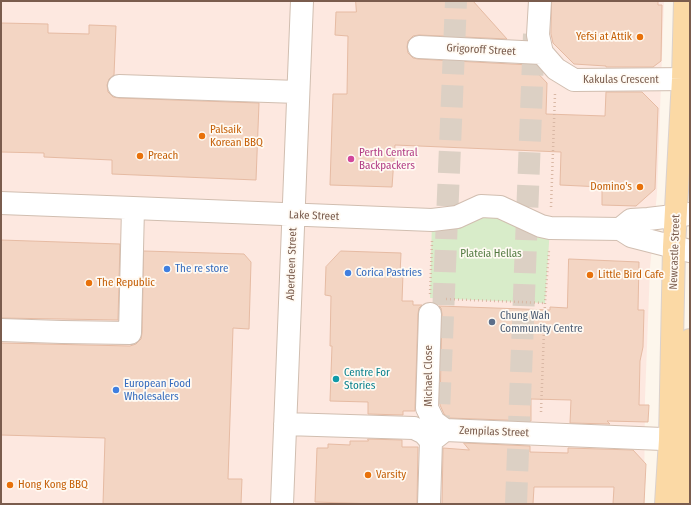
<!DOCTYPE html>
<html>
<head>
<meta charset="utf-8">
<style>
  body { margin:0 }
  #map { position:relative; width:691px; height:505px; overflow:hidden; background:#fdf6ec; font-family:"Fira Sans Condensed",sans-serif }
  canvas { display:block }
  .frame { position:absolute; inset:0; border:2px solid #7a5c4d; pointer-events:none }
</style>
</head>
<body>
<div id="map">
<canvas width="691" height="505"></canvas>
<div class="frame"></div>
</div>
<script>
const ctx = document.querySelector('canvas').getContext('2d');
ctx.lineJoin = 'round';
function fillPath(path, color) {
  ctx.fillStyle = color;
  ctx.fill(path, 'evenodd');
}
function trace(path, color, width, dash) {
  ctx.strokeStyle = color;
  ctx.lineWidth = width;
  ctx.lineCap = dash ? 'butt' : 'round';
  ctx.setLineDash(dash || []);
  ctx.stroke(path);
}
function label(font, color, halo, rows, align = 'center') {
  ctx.font = font + ' "Fira Sans Condensed",sans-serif';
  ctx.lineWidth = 3.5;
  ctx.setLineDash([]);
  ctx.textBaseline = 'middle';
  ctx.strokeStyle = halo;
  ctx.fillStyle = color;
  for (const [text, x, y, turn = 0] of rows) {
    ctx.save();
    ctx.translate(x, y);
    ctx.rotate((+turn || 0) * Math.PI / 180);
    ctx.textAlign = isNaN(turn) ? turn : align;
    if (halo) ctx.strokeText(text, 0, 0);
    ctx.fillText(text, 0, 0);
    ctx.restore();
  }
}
const commercial = new Path2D(`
  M1 1H664L657 193 650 268 645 398 644 504H1Z`);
const green = new Path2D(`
  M482 206 550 228 545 303 430 298 432 220Z`);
const building = new Path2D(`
  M356 1H473L507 39 419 35 413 36 408 41 407 47 408 53 413 58 418 59 530 65 547 83 546 114 605 116 606 92H642L658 108 655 189 636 206 602 205V187L560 185 561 152 395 145 392 187 330 185 333 94H347L348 36 335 35 336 12H356Z
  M552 1H658V5H662L661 61 653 67H606V66L574 64 553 43 551 34Z
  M1 23 48 24V33L89 34V25L116 26 114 75 109 79 107 85 108 92 113 97 119 98 259 103 256 180 112 174V160L44 157V153L1 152Z
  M1 240 120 244 118 320 1 318Z
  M144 251 244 254 251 262 249 329 233 328 228 479H242L241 504H103L105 438 1 435V343L130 346 136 344 141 339 142 333Z
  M341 251 401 253 400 274H403L402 301H413V305H422L419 308 418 314 415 408V411H403V415L368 414V402L330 401 332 346H330L331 296 325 295 326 267Z
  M569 259 639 262 638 310H644L643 347 640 361 639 405H649L648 422 607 421 610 424 570 423 571 400 531 399V421L449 418 444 414 440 405 442 314 441 308 439 306 550 310V307L567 308Z
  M368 439 402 440V447H418L417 504H377L315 502 317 448H328V444L350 445V441H368Z
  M464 443 530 446V452L568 453V448L633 450 646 464 644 504H613L614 487H534L533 504H442L443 448 469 450Z`);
const highwayTunnel = new Path2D(`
  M438 437 456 1
  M516 504 534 34`);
const path = new Path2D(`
  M551 207 555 94
  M430 294 432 241
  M446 299 545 303
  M541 412 545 303 549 250`);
const minor = new Path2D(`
  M540 1 538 35 542 53 556 69 574 80 690 79
  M419 47 542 53
  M119 86 298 92
  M1 203 133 208 432 220 457 217 481 206 500 207 541 226 550 228 620 229 631 236 690 251
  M620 229 631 220 648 219 690 214
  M430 314 427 408 434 422 445 430
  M1 330 62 332 130 333 133 208
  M285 424 414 428 424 433 431 441 445 430 687 440
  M282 504 302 1
  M429 504 431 441`);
const major = new Path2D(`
  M666 504 670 440 674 247 683 79 685 1
  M685 504 690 340`);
const markers = [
  [640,37,4,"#e8710a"],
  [202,136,4,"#e8710a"],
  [140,156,4,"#e8710a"],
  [351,159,4,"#d1479c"],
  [640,187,4,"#e8710a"],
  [167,269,4,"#3f7fe0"],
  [348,273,4,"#3f7fe0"],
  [590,275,4,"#e8710a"],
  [89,283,4,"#e8710a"],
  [492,322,4,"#5c6f8a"],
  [336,379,4,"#0f9aa8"],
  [116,390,4,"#3f7fe0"],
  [368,475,4,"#e8710a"],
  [10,485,4,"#e8710a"]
];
const foodNames = [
  ["Yefsi at Attik",632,37,"right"],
  ["Palsaik",210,130],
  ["Korean BBQ",210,143],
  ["Preach",148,156],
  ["Domino's",632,187,"right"],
  ["Little Bird Cafe",598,275],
  ["The Republic",97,283],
  ["Varsity",376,475],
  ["Hong Kong BBQ",18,485]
];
const streetNames = [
  ["Grigoroff Street",481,50,3],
  ["Kakulas Crescent",621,80],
  ["Lake Street",314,216,2],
  ["Newcastle Street",675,252,-88],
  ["Aberdeen Street",292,264,-88],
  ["Michael Close",429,376,-90],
  ["Zempilas Street",494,432,2]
];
const hotelNames = [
  ["Perth Central",359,153],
  ["Backpackers",359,166]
];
const parkNames = [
  ["Plateia Hellas",491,254]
];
const shopNames = [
  ["The re store",175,269],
  ["Corica Pastries",356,273],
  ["European Food",124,384],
  ["Wholesalers",124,397]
];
const serviceNames = [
  ["Chung Wah",500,316],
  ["Community Centre",500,329]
];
const cultureNames = [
  ["Centre For",344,373],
  ["Stories",344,386]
];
fillPath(commercial, '#fde8e0');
fillPath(green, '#d8ecc9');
fillPath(building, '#f3d5c3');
trace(building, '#e6bba3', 1);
trace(highwayTunnel, '#dcd0c4', 22, [22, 11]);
trace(minor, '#d1beb0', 24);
trace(major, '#dad1cd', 24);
trace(path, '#d9b8a5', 2.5, [1, 3]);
trace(minor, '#fff', 22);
trace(major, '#fbd9a5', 22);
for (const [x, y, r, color] of markers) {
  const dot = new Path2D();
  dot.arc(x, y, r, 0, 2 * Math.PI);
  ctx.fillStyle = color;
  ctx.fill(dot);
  trace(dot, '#fffaf3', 1.5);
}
label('11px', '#c56008', '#fffaf3', foodNames, 'left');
label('11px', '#7a5c4d', '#fffaf3', streetNames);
label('11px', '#b23c85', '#fffaf3', hotelNames, 'left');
label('11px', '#537a41', '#fffaf3', parkNames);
label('11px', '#366cbe', '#fffaf3', shopNames, 'left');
label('11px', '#4e5e75', '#fffaf3', serviceNames, 'left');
label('11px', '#0d838f', '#fffaf3', cultureNames, 'left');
</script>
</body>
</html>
